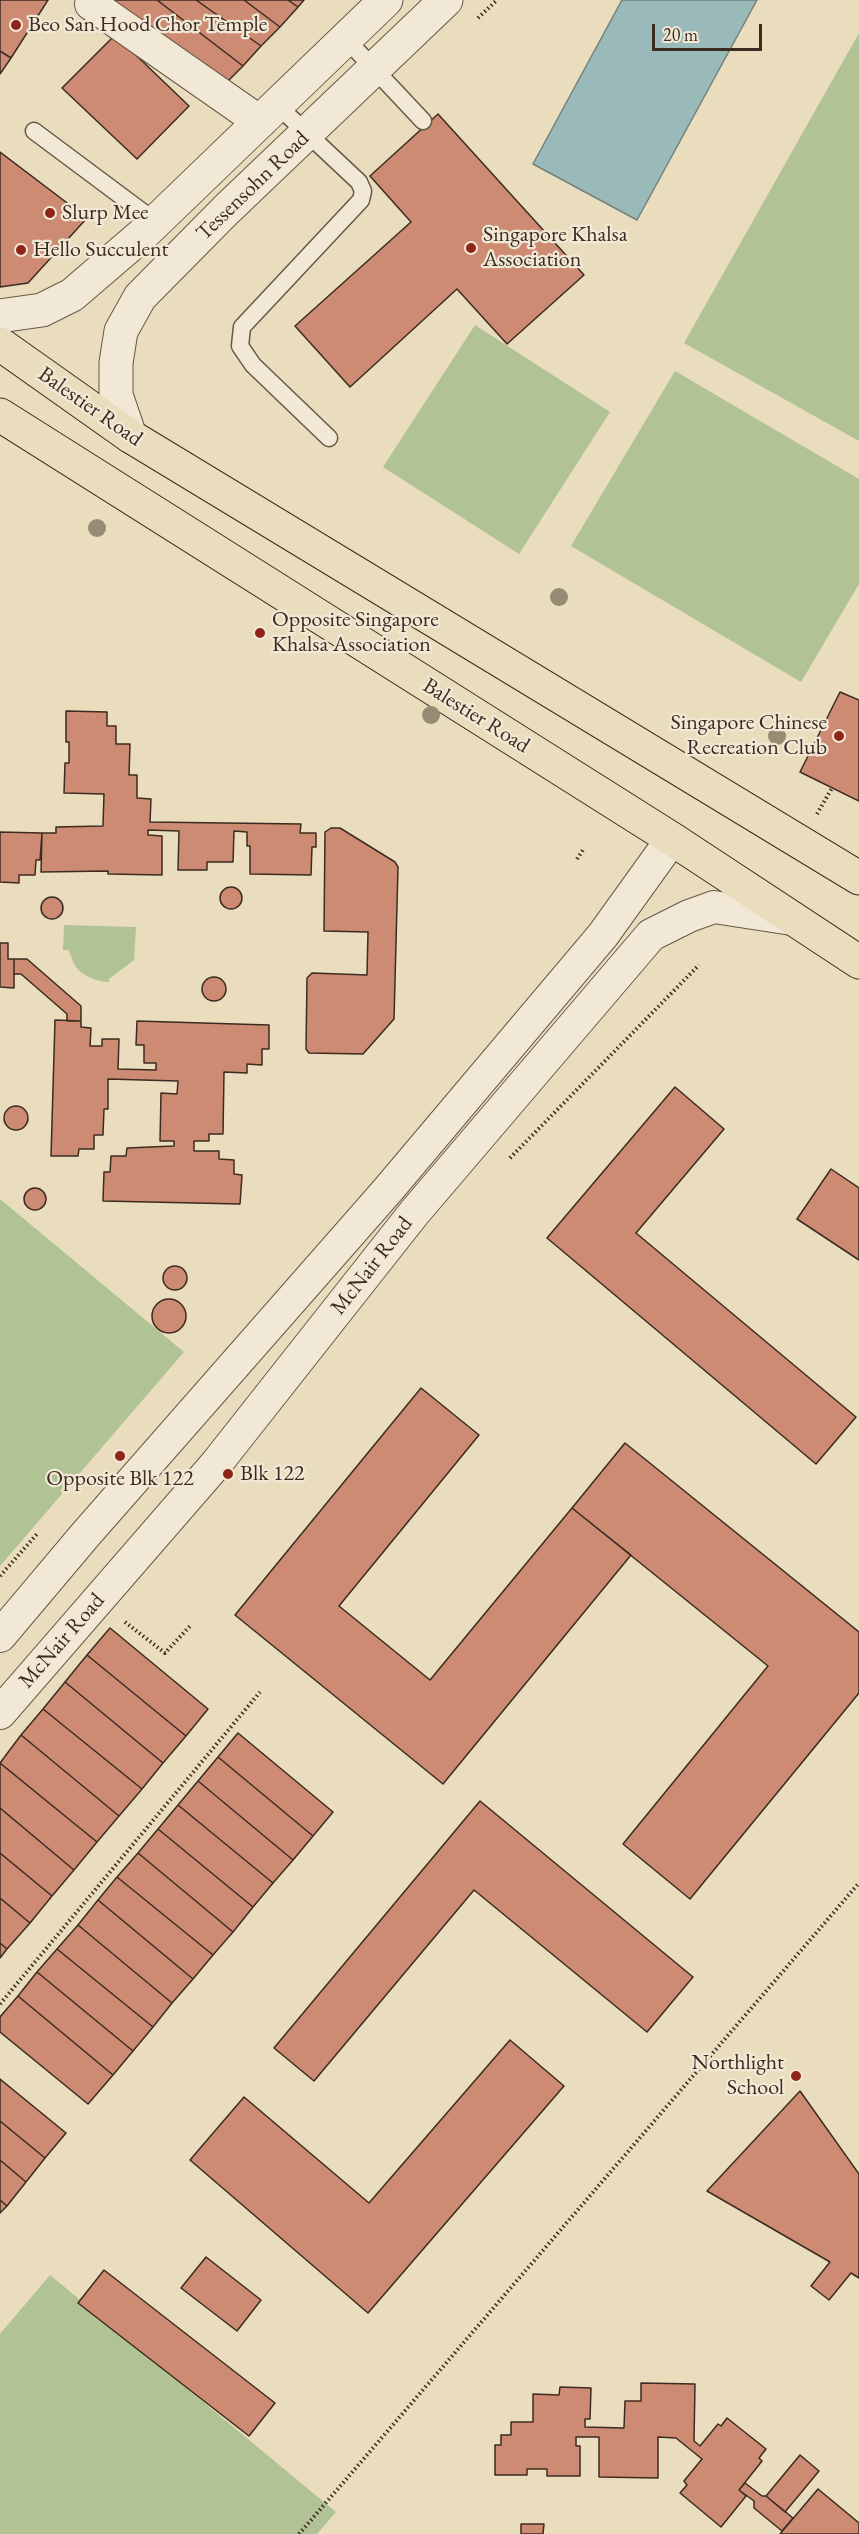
<!DOCTYPE html>
<html>
<head>
<meta charset="utf-8">
<style>
  body { margin:0 }
  #map { position:relative; width:859px; height:2534px; overflow:hidden; background:#e9ddbe; font-family:"EB Garamond",serif }
  canvas { display:block }
  .scale { position:absolute; left:652px; top:24px; width:110px; height:27px; box-sizing:border-box; border:3px solid #3c2b21; border-top:0; padding-left:8px; font-size:18px; line-height:21px; white-space:nowrap; color:#3c2b21; -webkit-text-stroke:4px #f1e9d5; paint-order:stroke }
</style>
</head>
<body>
<div id="map">
<canvas width="859" height="2534"></canvas>
<div class="scale">20 m</div>
</div>
<script>
const ctx = document.querySelector('canvas').getContext('2d');
ctx.lineJoin = 'round';
function fillPath(path, color) {
  ctx.fillStyle = color;
  ctx.fill(path, 'evenodd');
}
function trace(path, color, width, dash) {
  ctx.strokeStyle = color;
  ctx.lineWidth = width;
  ctx.lineCap = dash ? 'butt' : 'round';
  ctx.setLineDash(dash || []);
  ctx.stroke(path);
}
function label(font, color, halo, rows, align = 'center') {
  ctx.font = font + ' "EB Garamond",serif';
  ctx.lineWidth = 4.5;
  ctx.setLineDash([]);
  ctx.textBaseline = 'middle';
  ctx.strokeStyle = halo;
  ctx.fillStyle = color;
  for (const [text, x, y, turn = 0] of rows) {
    ctx.save();
    ctx.translate(x, y);
    ctx.rotate((+turn || 0) * Math.PI / 180);
    ctx.textAlign = isNaN(turn) ? turn : align;
    if (halo) ctx.strokeText(text, 0, 0);
    ctx.fillText(text, 0, 0);
    ctx.restore();
  }
}
const green = new Path2D(`
  M859 33V441L684 343Z
  M475 325 610 412 519 554 383 467Z
  M675 371 859 479V584L801 682 571 546Z
  M64 925 136 927 134 960 109 979V982C97 982 80 975 74 964 71 958 72 955 68 950H63Z
  M0 1199 184 1352 0 1566Z
  M50 2275 336 2512 317 2534H0V2334Z`);
const water = new Path2D(`
  M622 0H757L637 220 533 164Z`);
const building = new Path2D(`
  M0 0H48L11 58 0 51Z
  M113 0H157L243 66 224 85Z
  M157 0H196L261 46 243 66Z
  M196 0H244L280 27 261 46Z
  M244 0H288L298 7 280 27Z
  M288 0H304L298 7Z
  M115 35 189 106 137 159 62 88Z
  M0 51 11 58 0 74Z
  M438 114 584 275 507 344 457 289 350 387 295 326 411 222 370 176Z
  M0 152 87 218 28 283 0 287Z
  M840 692 859 700V801L800 772Z
  M66 711 107 712V726H116V744H130L129 775H137V798L151 799 150 822 301 824 300 833H316V847H312L311 875 250 874V846H247V832L234 831 233 862H207V870H178L179 831 148 830V835L162 836V875L108 874V871L41 872 42 833H56V827L103 826 104 794 64 793 65 763H69V742H66Z
  M331 828H340L395 862 398 867 394 1019 363 1054 309 1053 306 1049 307 978 312 973 367 975 368 932 324 931 325 832Z
  M0 832 42 833 40 860H36L35 875H19V883L0 882Z
  M220 898a11 11 0 1 1 22 0a11 11 0 1 1-22 0Z
  M41 908a11 11 0 1 1 22 0a11 11 0 1 1-22 0Z
  M0 943H8V959H14V988L0 987Z
  M14 959H27L81 1006V1021H67V1014L21 974H14Z
  M202 989a12 12 0 1 1 24 0a12 12 0 1 1-24 0Z
  M55 1020 81 1021V1027L91 1028 90 1046H102V1039H119L118 1069 156 1070V1063H144V1045H136L137 1021 269 1025V1049H262V1065L247 1064V1073L224 1072 223 1134H209V1141H194V1151H219V1159L234 1160V1174L242 1175 240 1204 103 1201 104 1172H110L111 1156H126L127 1148 174 1146V1141H160L161 1093 177 1094 178 1081 108 1079V1109H104L103 1135H94V1149H79L78 1156H51Z
  M675 1087 724 1129 636 1233 856 1417 816 1464 547 1238Z
  M4 1118a12 12 0 1 1 24 0a12 12 0 1 1-24 0Z
  M831 1169 859 1188V1260L797 1219Z
  M24 1199a11 11 0 1 1 22 0a11 11 0 1 1-22 0Z
  M163 1278a12 12 0 1 1 24 0a12 12 0 1 1-24 0Z
  M152 1316a17 17 0 1 1 34 0a17 17 0 1 1-34 0Z
  M421 1388 479 1435 339 1606 430 1680 572 1508 631 1555 443 1784 235 1615Z
  M625 1443 859 1632V1693L690 1899 623 1844 768 1666 572 1508Z
  M110 1628 208 1709 186 1736 87 1655Z
  M87 1655 186 1736 163 1763 65 1682Z
  M65 1682 163 1763 142 1789 43 1709Z
  M43 1709 142 1789 119 1816 21 1735Z
  M238 1733 333 1812 313 1836 218 1757Z
  M21 1735 119 1816 97 1842 0 1763Z
  M218 1757 313 1836 293 1860 198 1781Z
  M0 1763 97 1842 74 1870 0 1808Z
  M198 1781 293 1860 273 1883 178 1805Z
  M480 1801 693 1977 647 2032 474 1890 314 2081 274 2048Z
  M178 1805 273 1883 253 1907 158 1829Z
  M0 1808 74 1870 52 1896 0 1853Z
  M158 1829 253 1907 233 1932 138 1853Z
  M0 1853 52 1896 30 1923 0 1898Z
  M138 1853 233 1932 213 1955 117 1877Z
  M117 1877 213 1955 193 1979 98 1900Z
  M0 1898 30 1923 7 1949 0 1943Z
  M98 1900 193 1979 172 2003 78 1925Z
  M78 1925 172 2003 153 2027 57 1949Z
  M0 1943 7 1949 0 1958Z
  M57 1949 153 2027 133 2051 37 1972Z
  M37 1972 133 2051 113 2075 18 1996Z
  M18 1996 113 2075 88 2104 0 2032V2017Z
  M510 2040 564 2086 368 2313 190 2160 244 2097 369 2203Z
  M0 2079 66 2133 45 2158 0 2121Z
  M800 2091 859 2174V2278L851 2273 829 2300 811 2286 830 2262 707 2191Z
  M0 2121 45 2158 26 2182 0 2160Z
  M0 2160 26 2182 7 2206 0 2200Z
  M0 2200 7 2206 0 2213Z
  M206 2257 261 2300 237 2331 181 2288Z
  M104 2270 275 2403 249 2436 78 2303Z
  M641 2383 695 2384 694 2441 700 2446 718 2424 721 2426 727 2418 766 2449 759 2458 762 2461 739 2490 746 2496 721 2527 680 2493 687 2485 684 2481 702 2459 676 2438 658 2437V2478L599 2477V2437H576V2446H580V2476H547V2469H527V2475H495V2445H501V2435H511V2422H533V2394L559 2395 560 2387 591 2388 590 2419H585V2427L624 2428 625 2401H641Z
  M800 2455 819 2471 785 2512 766 2496Z
  M745 2483 762 2496H766L793 2518 782 2531 754 2508V2501L739 2490Z
  M818 2489 859 2523V2534H780Z
  M521 2524H544L543 2534H521Z`);
const path = new Path2D(`
  M478 18 497 0
  M817 814 832 788
  M577 859 583 850
  M510 1158 699 965
  M0 1576 37 1534
  M125 1622 165 1653 191 1625
  M0 2004 260 1692
  M299 2534 859 1883`);
const service = new Path2D(`
  M346 39 423 121
  M278 106 359 182 363 191 361 200 242 327 240 346 253 365 329 438
  M34 131 156 222`);
const minor = new Path2D(`
  M95 0 91 4 260 122
  M0 1636 86 1534 387 1191 603 935 672 839
  M0 1713 216 1464 414 1213 651 935 689 916 714 907 792 919`);
const tertiary = new Path2D(`
  M0 316 42 310 72 295 142 235 386 0
  M130 436 116 395V363L121 331 140 297 226 210 446 0`);
const primary = new Path2D(`
  M0 344 130 436 859 878
  M0 415 672 839 859 962`);
const trees = [
  [97,528],
  [559,597],
  [431,715],
  [777,736]
];
const markers = [
  [16,25,6,"#8f2418"],
  [50,213,6,"#8f2418"],
  [471,248,6,"#8f2418"],
  [21,250,6,"#8f2418"],
  [260,633,6,"#8f2418"],
  [839,736,6,"#8f2418"],
  [120,1456,6,"#8f2418"],
  [228,1474,6,"#8f2418"],
  [796,2076,6,"#8f2418"]
];
const poiNames = [
  ["Beo San Hood Chor Temple",28,25],
  ["Slurp Mee",62,213],
  ["Singapore Khalsa",483,235],
  ["Association",483,260],
  ["Hello Succulent",33,250],
  ["Opposite Singapore",272,620],
  ["Khalsa Association",272,645],
  ["Singapore Chinese",827,723,"right"],
  ["Recreation Club",827,748,"right"],
  ["Blk 122",240,1474],
  ["Opposite Blk 122",120,1479,"center"],
  ["Northlight",784,2063,"right"],
  ["School",784,2088,"right"]
];
const streetNames = [
  ["Tessensohn Road",253,186,-44],
  ["Balestier Road",90,407,35],
  ["Balestier Road",476,716,32],
  ["McNair Road",372,1266,-52],
  ["McNair Road",62,1641,-49]
];
fillPath(green, '#b1c295');
fillPath(water, '#99bab9');
trace(water, '#74817c', 1.5);
fillPath(building, '#cd8b73');
trace(building, '#3c2b21', 1.5);
trace(service, '#675848', 19);
trace(minor, '#675848', 34);
trace(tertiary, '#675848', 35);
trace(primary, '#3c2b21', 35);
trace(path, '#3c2b21', 4, [1.5, 3]);
trace(service, '#f1e9d5', 16);
trace(minor, '#f1e9d5', 32);
trace(tertiary, '#f1e9d5', 33);
trace(primary, '#e9ddbe', 33);
ctx.fillStyle = '#968c74';
for (const [x, y] of trees) {
  ctx.beginPath();
  ctx.arc(x, y, 9, 0, 2 * Math.PI);
  ctx.fill();
}
for (const [x, y, r, color] of markers) {
  const dot = new Path2D();
  dot.arc(x, y, r, 0, 2 * Math.PI);
  ctx.fillStyle = color;
  ctx.fill(dot);
  trace(dot, '#f1e9d5', 2);
}
label('22px', '#3c2b21', '#f1e9d5', poiNames, 'left');
label('22px', '#3c2b21', '#f1e9d5', streetNames);
</script>
</body>
</html>
